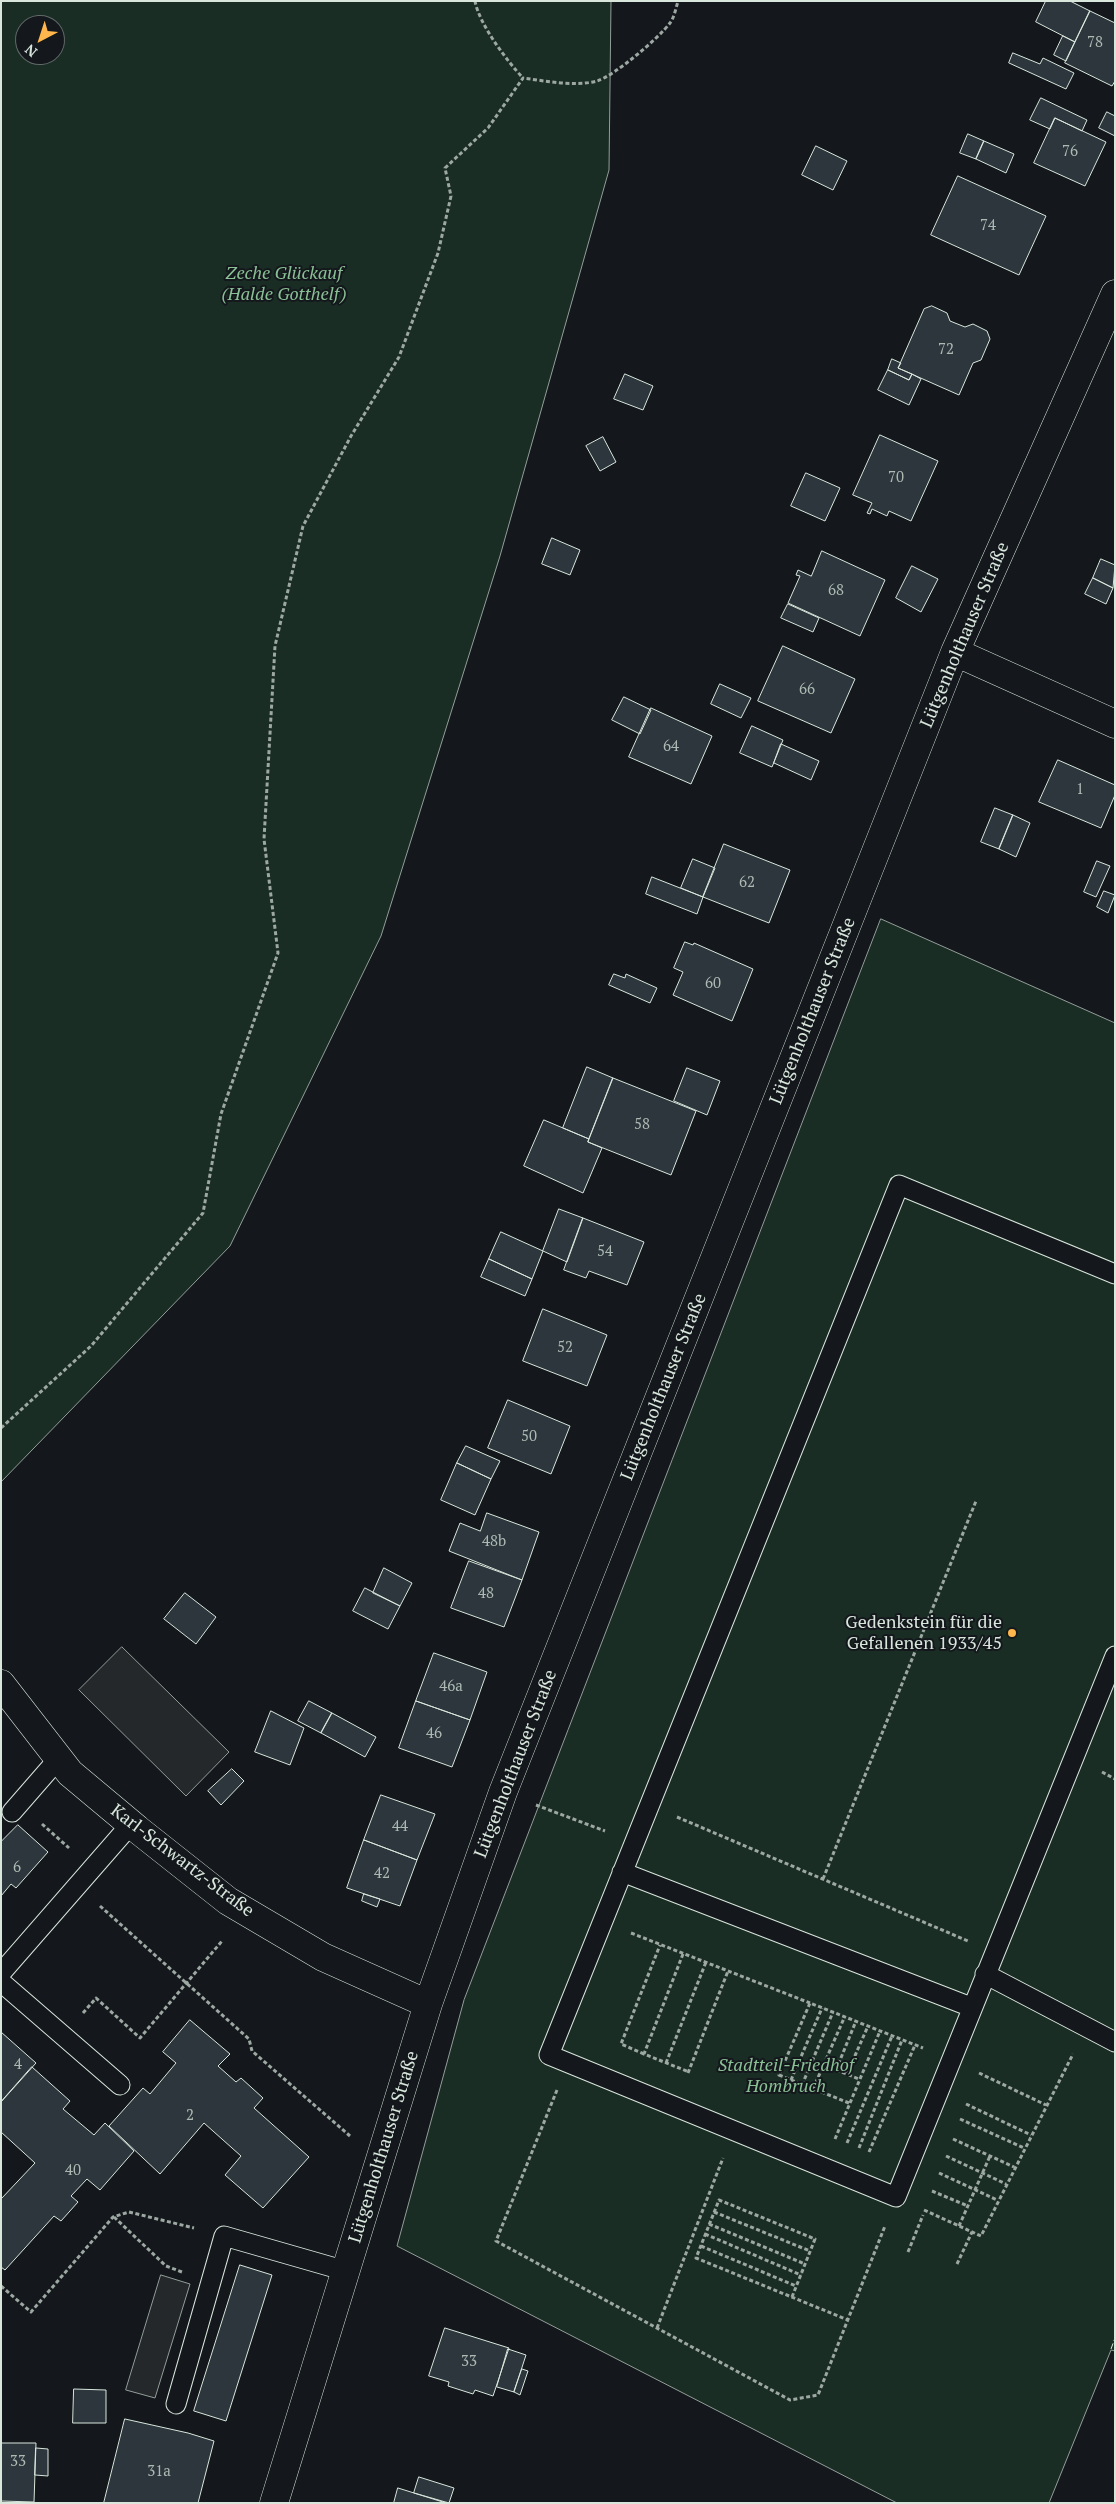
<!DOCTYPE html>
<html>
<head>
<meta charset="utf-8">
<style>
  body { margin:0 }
  #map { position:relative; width:1116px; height:2504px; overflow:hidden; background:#14181c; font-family:"PT Serif",serif }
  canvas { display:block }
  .frame { position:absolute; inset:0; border:2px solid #d8e6dc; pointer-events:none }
  .north { position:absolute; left:15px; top:15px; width:50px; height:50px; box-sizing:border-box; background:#14181c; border:1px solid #626a69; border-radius:50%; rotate:220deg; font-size:14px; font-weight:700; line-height:20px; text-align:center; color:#d8e6dc }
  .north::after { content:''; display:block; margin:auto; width:18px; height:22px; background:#ffb74d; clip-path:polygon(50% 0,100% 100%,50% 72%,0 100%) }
</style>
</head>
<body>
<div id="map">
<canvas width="1116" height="2504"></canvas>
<div class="frame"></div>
<div class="north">N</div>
</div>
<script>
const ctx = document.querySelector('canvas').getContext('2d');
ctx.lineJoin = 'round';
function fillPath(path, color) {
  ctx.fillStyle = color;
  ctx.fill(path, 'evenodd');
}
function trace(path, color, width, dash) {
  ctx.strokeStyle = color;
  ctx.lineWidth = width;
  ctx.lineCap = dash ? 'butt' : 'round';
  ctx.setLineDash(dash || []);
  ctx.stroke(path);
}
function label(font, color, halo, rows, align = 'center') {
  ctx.font = font + ' "PT Serif",serif';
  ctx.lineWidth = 4;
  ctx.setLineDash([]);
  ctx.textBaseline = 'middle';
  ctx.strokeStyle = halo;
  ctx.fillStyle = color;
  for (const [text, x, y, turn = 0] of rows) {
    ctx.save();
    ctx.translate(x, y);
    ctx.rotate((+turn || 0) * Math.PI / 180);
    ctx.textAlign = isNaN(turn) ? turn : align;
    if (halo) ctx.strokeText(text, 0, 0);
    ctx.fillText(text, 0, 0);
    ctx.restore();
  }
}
const green = new Path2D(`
  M1 1H611L609 170 500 556 381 936 230 1246 1 1482ZM25 25H55V55H25Z
  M881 919 1115 1023V2351L1111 2350 1049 2503H897L397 2246 464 2000Z`);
const parking = new Path2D(`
  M122 1647 229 1752 186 1796 79 1690Z
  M161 2275 190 2284 155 2398 126 2390Z`);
const building = new Path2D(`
  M1046 1H1070L1090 11 1075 42 1036 22Z
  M1090 11 1115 23V81L1112 86 1065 63Z
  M1063 36 1075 42 1066 61 1054 55Z
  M1013 53 1040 64 1043 58 1074 73 1066 89 1009 63Z
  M1041 98 1087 120 1082 131 1055 118 1050 129 1030 120Z
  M1107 112 1115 116V136L1099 128Z
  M1055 118 1106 142 1085 186 1034 163Z
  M968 134 984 141 976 159 960 153Z
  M984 141 1014 154 1006 173 976 159Z
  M816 146 847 161 833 190 802 175Z
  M958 176 1046 216 1019 275 931 235Z
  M932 306 947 313 950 321 965 327 973 324 987 331 990 339 981 360 973 363 959 395 898 368 924 309Z
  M892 359 901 363 898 368 912 374 909 380 888 370Z
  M888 370 909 380 912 374 921 379 909 405 878 390Z
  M625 374 653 386 643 410 614 399Z
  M880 435 938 461 911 521 889 511 887 516 872 509 870 514 867 513 872 503 853 495Z
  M603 437 616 462 600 471 586 446Z
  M806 473 840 488 825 521 791 506Z
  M552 538 580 550 570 575 542 564Z
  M822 551 885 580 860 636 788 603 800 576 796 575 798 570 811 576Z
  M1101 559 1115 565 1113 588 1093 578Z
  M912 566 938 579 921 612 896 598Z
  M1093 578 1113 588 1106 604 1085 594Z
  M788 604 819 618 813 632 781 618Z
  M783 646 855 679 831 733 758 701Z
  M720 684 751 698 741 718 711 704Z
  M624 697 651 710 640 734 612 720Z
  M651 708 712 736 691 784 629 757Z
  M752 726 783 740 772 767 740 753Z
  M781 744 819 761 811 780 774 763Z
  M1058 760 1115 785V795L1101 828 1039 802Z
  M995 808 1013 815 999 849 981 842Z
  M1013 815 1030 823 1016 857 999 849Z
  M724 844 790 870 769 923 703 897Z
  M693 859 715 868 703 897 681 888Z
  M1097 861 1110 866 1096 897 1084 892Z
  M652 877 703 897 697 914 646 894Z
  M1104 891 1115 895 1108 913 1097 907Z
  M685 942 693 945 694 943 753 969 732 1021 673 995 683 972 674 968Z
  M614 974 625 978 626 974 657 988 650 1003 609 985Z
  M587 1067 613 1078 589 1139 563 1128Z
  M687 1068 720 1081 707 1115 674 1101Z
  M613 1078 696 1111 671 1175 588 1142Z
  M544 1120 589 1139 588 1142 602 1148 583 1193 524 1166Z
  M559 1209 583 1218 567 1262 543 1251Z
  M583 1218 644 1242 627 1285 589 1271 586 1278 564 1270Z
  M501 1232 543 1251 532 1279 489 1259Z
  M489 1259 532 1279 525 1296 481 1277Z
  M543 1309 607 1335 587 1386 523 1361Z
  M508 1400 570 1426 551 1474 488 1448Z
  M466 1446 500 1461 491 1479 457 1463Z
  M457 1463 491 1479 475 1515 441 1500Z
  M487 1513 539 1532 522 1580 449 1551 460 1523 480 1531Z
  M469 1561 522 1580 504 1627 451 1608Z
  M384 1568 412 1583 400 1606 373 1593Z
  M365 1588 400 1606 388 1629 353 1611Z
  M185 1593 216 1617 196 1644 164 1619Z
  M434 1653 487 1672 470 1720 416 1701Z
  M309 1701 332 1713 321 1733 298 1721Z
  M416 1701 470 1720 452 1767 399 1748Z
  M271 1711 304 1728 290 1765 255 1752Z
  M332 1713 376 1737 365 1757 321 1733Z
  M232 1769 244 1781 221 1805 208 1791Z
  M381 1795 435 1814 417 1860 364 1840Z
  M18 1825 48 1852 16 1888 11 1884 1 1896V1842Z
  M364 1840 417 1860 400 1906 347 1888Z
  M364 1894 380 1899 377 1907 362 1901Z
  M190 2020 230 2054 218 2066 236 2082 241 2078 263 2098 254 2108 309 2157 263 2208 225 2175 241 2156 204 2123 160 2174 109 2126 143 2088 150 2094 176 2063 163 2052Z
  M1 2032 36 2063 1 2102Z
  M32 2067 70 2101 63 2109 94 2135 105 2123 134 2151 100 2190 87 2179 71 2196 78 2202 61 2221 54 2216 5 2270 1 2267V2199L35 2163 1 2132V2102Z
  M240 2265 272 2275 226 2421 194 2411Z
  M445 2328 509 2348 493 2396 475 2390 473 2394 448 2386 449 2382 429 2376Z
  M508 2349 526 2355 514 2392 497 2387Z
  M522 2369 528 2371 520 2395 514 2392Z
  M74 2389 106 2390V2423H73Z
  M125 2419 188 2433 214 2441 198 2503H104Z
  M1 2443H36L34 2502 1 2501Z
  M36 2448 48 2449V2476L35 2475Z
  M419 2477 454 2488 449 2503 414 2493Z
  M398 2488 446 2503H394Z`);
const path = new Path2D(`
  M475 1C479 24 507 61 523 78
  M1 1428 91 1346 203 1213 221 1114 278 953 264 839 275 646 303 526 351 436 399 357 438 253 451 196 445 168 488 128 523 78C546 81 574 87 597 81 614 76 659 38 670 23 674 18 676 8 678 1
  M1102 1772 1115 1779
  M536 1805 605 1831
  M677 1817 968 1941
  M42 1824 69 1848
  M823 1879 976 1501
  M100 1906 249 2039 252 2051 350 2136
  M631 1933 810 2003
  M683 1954 644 2054 689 2072
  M83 2013 96 1998 140 2038 222 1941
  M644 2054 621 2044 660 1945
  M666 2063 706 1962
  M824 2065 859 2079
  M836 2070 856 2021
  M688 2073 728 1971
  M979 2073 1046 2105
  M847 2074 868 2026
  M791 2080 822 2008
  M802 2085 833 2012
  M813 2089 845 2016
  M557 2090 496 2241 790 2400 818 2395 885 2226
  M849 2103 779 2075 810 2003 923 2048
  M966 2104 1031 2135
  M960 2119 1024 2148
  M835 2139 880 2031
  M953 2139 1014 2167
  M847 2143 892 2036
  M859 2148 902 2040
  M869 2152 915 2045
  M946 2156 1006 2184
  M939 2173 997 2200
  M932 2191 968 2206
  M924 2210 981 2236 1073 2054
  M714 2212 810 2251
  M114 2217 166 2266 182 2272
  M709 2224 805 2264
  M959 2226 990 2156
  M705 2234 801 2275
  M701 2246 796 2286
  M908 2252 923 2215
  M957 2264 972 2232
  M1 2286 31 2312 113 2217 129 2212 194 2228
  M792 2297 815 2239 719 2200 696 2258 848 2320
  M657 2328 723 2158`);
const service = new Path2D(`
  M1115 1274 899 1185 549 2055 896 2197 1115 1656
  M12 1812 59 1758
  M622 1872 971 2007
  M1 1973 131 1824
  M985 1974 1115 2042
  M1 1982 120 2085
  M176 2404 224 2236 346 2271`);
const minor = new Path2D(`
  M955 652 1115 724
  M1 1684 70 1773 137 1829 228 1901 323 1957 428 2004
  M274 2503 428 2004 503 1792 955 652 1115 294`);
const fence = new Path2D(`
  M1111 2349 1115 2338`);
const markers = [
  [1012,1633,5,"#ffb74d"]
];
const numberNames = [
  ["78",1095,43],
  ["76",1070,152],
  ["74",988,226],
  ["72",946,350],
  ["70",896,478],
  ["68",836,591],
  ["66",807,690],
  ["64",671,747],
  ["1",1080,790],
  ["62",747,883],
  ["60",713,984],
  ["58",642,1125],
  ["54",605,1252],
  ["52",565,1348],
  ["50",529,1437],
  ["48b",494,1542],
  ["48",486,1594],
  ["46a",451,1687],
  ["46",434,1734],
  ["44",400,1827],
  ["6",17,1868],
  ["42",382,1874],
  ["4",18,2065],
  ["2",190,2116],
  ["40",73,2171],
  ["33",469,2362],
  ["33",18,2462],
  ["31a",159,2472]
];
const parkNames = [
  ["Zeche Glückauf",284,274],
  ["(Halde Gotthelf)",284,295],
  ["Stadtteil-Friedhof",786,2066],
  ["Hombruch",786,2087]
];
const streetNames = [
  ["Lütgenholthauser Straße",965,635,-67],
  ["Lütgenholthauser Straße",813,1011,-68],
  ["Lütgenholthauser Straße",664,1387,-68],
  ["Lütgenholthauser Straße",516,1764,-69],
  ["Karl-Schwartz-Straße",182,1861,37],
  ["Lütgenholthauser Straße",384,2147,-73]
];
const poiNames = [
  ["Gedenkstein für die",1002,1623],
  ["Gefallenen 1933/45",1002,1644]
];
fillPath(green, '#1a2d24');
trace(green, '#939e99', 1);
fillPath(parking, '#24282b');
trace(parking, '#939e99', 1);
fillPath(building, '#2c363c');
trace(building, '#d8e6dc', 1);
trace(service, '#d8e6dc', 21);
trace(minor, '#d8e6dc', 29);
trace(path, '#9da8a2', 3, [4, 2.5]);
trace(service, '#14181c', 19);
trace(minor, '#14181c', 28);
trace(fence, '#d8e6dc', 1, [6, 2.5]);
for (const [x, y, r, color] of markers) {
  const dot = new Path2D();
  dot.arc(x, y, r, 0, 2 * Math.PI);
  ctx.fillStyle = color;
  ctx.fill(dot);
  trace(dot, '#14181c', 2);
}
label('15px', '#adbab4', null, numberNames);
label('italic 18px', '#8ac095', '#14181c', parkNames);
label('18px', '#d8e6dc', '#14181c', streetNames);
label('18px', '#d8e6dc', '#14181c', poiNames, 'right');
</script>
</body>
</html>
